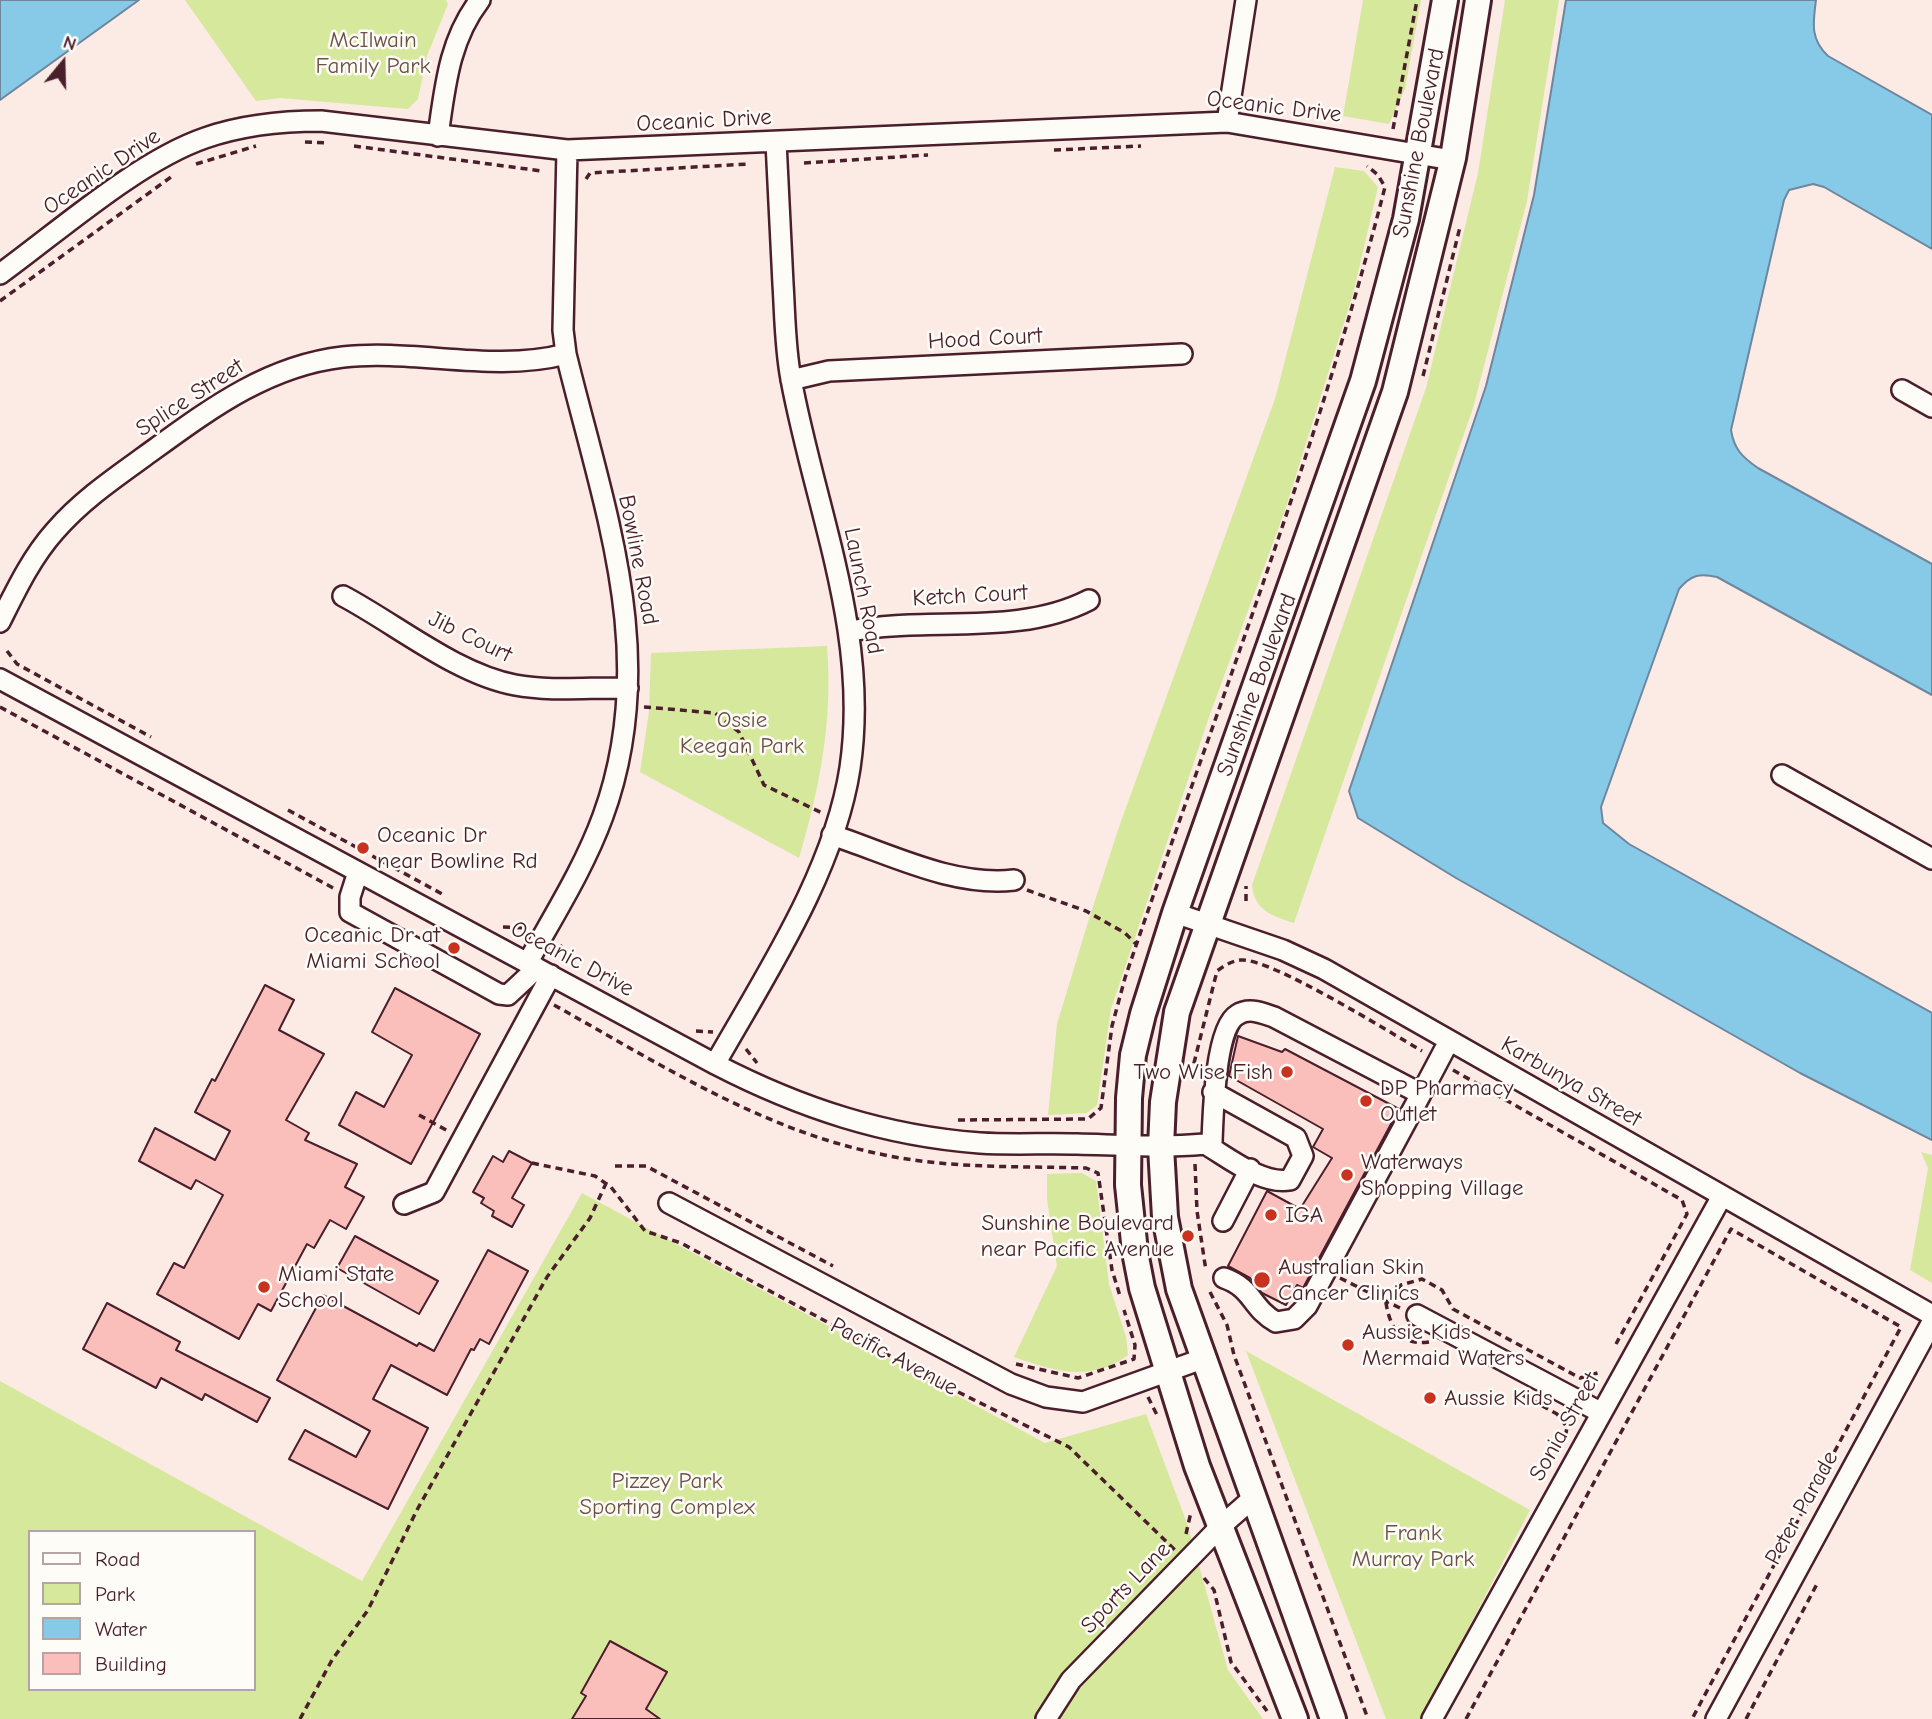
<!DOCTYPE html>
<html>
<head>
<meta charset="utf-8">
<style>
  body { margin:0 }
  #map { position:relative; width:1932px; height:1719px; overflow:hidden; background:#fceae5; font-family:"Comic Neue",sans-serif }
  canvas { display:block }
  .legend { position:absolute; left:28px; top:1530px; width:228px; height:161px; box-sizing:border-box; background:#fdfcf7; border:2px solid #b5a4a5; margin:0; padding:9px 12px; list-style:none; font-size:21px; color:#4a1f2b }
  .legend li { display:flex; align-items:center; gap:14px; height:35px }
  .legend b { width:35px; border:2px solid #b5a4a5 }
  .north { position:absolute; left:28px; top:28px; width:70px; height:70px; -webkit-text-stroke:5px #fdfcf7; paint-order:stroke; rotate:19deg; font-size:19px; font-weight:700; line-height:28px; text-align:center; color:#4a1f2b }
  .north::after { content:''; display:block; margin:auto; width:24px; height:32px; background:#4a1f2b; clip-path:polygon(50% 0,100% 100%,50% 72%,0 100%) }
</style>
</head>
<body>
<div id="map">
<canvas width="1932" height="1719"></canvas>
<ul class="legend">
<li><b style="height:9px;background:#fdfcf7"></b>Road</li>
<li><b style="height:19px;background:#d6e89c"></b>Park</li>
<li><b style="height:19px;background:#87cae8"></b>Water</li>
<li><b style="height:19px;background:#fbbfbb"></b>Building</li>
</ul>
<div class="north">N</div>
</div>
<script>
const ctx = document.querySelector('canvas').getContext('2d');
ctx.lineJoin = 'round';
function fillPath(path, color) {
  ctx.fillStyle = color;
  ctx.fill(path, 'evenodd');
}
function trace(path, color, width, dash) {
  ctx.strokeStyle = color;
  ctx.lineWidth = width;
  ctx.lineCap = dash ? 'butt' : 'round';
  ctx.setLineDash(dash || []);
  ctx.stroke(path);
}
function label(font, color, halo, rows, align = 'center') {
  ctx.font = font + ' "Comic Neue",sans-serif';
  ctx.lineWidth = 5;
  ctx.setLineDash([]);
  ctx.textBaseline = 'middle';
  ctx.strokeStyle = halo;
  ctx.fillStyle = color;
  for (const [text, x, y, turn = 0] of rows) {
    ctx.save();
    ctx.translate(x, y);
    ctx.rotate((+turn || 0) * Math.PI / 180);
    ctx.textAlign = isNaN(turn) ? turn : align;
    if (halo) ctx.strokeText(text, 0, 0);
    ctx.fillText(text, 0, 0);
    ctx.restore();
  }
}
const green = new Path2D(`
  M185 0H446L448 4 427 56 418 99 408 109 280 98 256 101Z
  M1363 0H1421L1405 89 1389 124 1343 116Z
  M1505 0H1559L1527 201 1473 408 1294 923C1272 916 1254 910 1252 885L1426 388 1478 173Z
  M1335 167 1364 171 1378 187 1353 294 1285 510 1209 717 1111 1009 1097 1105 1087 1113 1048 1115 1057 1024 1088 922 1120 824 1275 399Z
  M827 646C833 720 820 787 799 858L640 772 649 712 651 653Z
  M1921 1152 1932 1155V1283L1910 1270 1928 1168Z
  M1082 1173 1096 1181 1109 1284 1126 1337 1128 1355C1091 1383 1054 1371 1014 1357L1057 1266 1047 1199V1174Z
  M582 1193 1045 1443 1146 1414 1188 1526 1228 1670 1263 1719H0V1381L362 1581ZM30 1532H254V1689H30Z
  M1246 1351 1530 1510 1421 1719H1386Z`);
const water = new Path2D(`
  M0 0H139L0 100Z
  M1566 0H1816C1813 23 1810 39 1828 56L1932 115V249L1824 187 1813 184 1789 190 1784 200 1731 430C1734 449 1742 457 1758 468L1932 564V695L1717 577C1699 573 1691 575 1679 589L1601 807 1603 823 1629 844 1932 1013V1140L1800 1073 1456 878 1358 818 1349 791 1486 386 1534 195Z`);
const building = new Path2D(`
  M265 985 294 1000 279 1030 324 1054 286 1120 309 1133 305 1140 357 1164 345 1187 364 1197 346 1229 330 1220 314 1248 307 1244 271 1311 258 1304 239 1339 157 1294 174 1263 184 1268 223 1195 196 1180 191 1189 139 1161 155 1128 215 1160 230 1131 195 1112 212 1079 215 1081Z
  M395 988 480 1034 411 1164 339 1125 356 1092 384 1107 412 1055 372 1032Z
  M1238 1036 1282 1052 1285 1049 1399 1109 1303 1288 1297 1285 1286 1305 1262 1293 1250 1278 1228 1266 1267 1191 1300 1209 1332 1158 1313 1147 1323 1129 1229 1076Z
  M509 1151 532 1163 512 1198 524 1205 512 1227 492 1216 494 1211 481 1203 484 1198 473 1192 493 1156 503 1162Z
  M355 1236 438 1281 419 1314 337 1268Z
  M488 1250 528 1271 489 1344 480 1339 474 1350 471 1349 447 1395 391 1365 373 1399 428 1428 388 1509 289 1459 305 1430 356 1457 370 1431 277 1380 323 1295 417 1346 419 1343 434 1351Z
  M107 1303 180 1342 176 1350 270 1398 257 1422 205 1394 202 1400 161 1378 156 1388 83 1349Z
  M610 1641 667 1672 646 1709 660 1719H572L586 1696 581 1693Z`);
const path = new Path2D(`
  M1393 129 1417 0
  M305 142 329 143
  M354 146 542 171
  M1054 150 1141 146
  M804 163 928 155
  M196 164 256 146
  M586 179 590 173 748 164
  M0 301 171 177
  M1423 376 1460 227
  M7 651 17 664 151 737
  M0 707 335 889
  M644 707 715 713 739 732 764 785 822 813
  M288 810 444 895
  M1027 890 1086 911 1125 933 1137 945
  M1246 901V886
  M503 927 526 928
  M560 945 572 965
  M554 1005C658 1063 762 1130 880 1154 948 1169 1017 1166 1086 1168L1098 1173 1112 1270 1120 1296
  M696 1031 713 1032
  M746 1049 757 1063
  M1453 1070 1682 1200 1687 1214 1616 1344
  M1191 1075 1217 971C1224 966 1231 961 1241 960 1271 958 1391 1033 1422 1051
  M419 1115 448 1131
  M958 1120 1088 1119 1101 1108 1112 1026 1125 978C1214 715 1316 456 1385 187L1378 175 1367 166
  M532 1163 595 1176 611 1187 645 1231 681 1243 942 1384 1069 1447 1175 1550
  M1195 1164 1197 1211 1206 1271
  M615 1166H646L833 1266
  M1340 1278 1402 1309
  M1210 1292 1227 1325 1234 1355 1368 1719
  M1429 1342C1401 1346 1390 1328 1386 1303L1401 1285 1422 1279 1442 1290 1453 1309 1580 1378 1601 1372
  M1016 1364 1078 1378 1134 1359 1135 1345 1124 1310
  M1521 1394 1557 1414 1567 1427 1565 1439
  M1148 1397 1157 1415
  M1186 1534 1191 1512
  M1204 1578 1214 1590 1231 1662 1267 1711
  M300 1719 332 1660 368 1610 417 1510 547 1277 590 1218 608 1179
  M1466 1719 1731 1229 1901 1327 1692 1719
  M1746 1719 1817 1584`);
const minor = new Path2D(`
  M1227 122 1246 0
  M438 136C445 87 449 40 480 0
  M0 274C58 232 138 161 205 138 242 125 281 121 321 121L567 150 1227 122 1452 160
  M791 380 829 371 1182 354
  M1902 390 1932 407
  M343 596C396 624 456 674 515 685 552 692 592 687 628 688
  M0 622C16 590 31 558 55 531 81 501 113 479 145 456 206 412 265 366 343 357 416 349 493 373 566 354
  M850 631C928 616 1017 637 1089 600
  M0 679 715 1064C800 1108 885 1136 980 1143 1012 1145 1045 1143 1077 1144 1120 1145 1162 1148 1205 1144L1212 1142C1213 1117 1215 1028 1237 1015 1249 1007 1262 1013 1274 1017L1421 1094 1449 1041
  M1782 775 1932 859
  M832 835C890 854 953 887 1014 880
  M358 872 350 897V912L499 994 508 995 537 968
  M1175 913 1283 950 1324 969 1932 1315
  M528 962C554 915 584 868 603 816 661 657 604 510 566 354L563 330 567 150
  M715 1064C766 974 834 872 850 768 870 633 815 509 791 379 785 348 785 316 783 284 781 237 778 189 776 142
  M1205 1144C1229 1158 1262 1185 1290 1180L1303 1156 1296 1138 1213 1092
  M669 1203 1011 1384 1046 1397 1083 1402 1202 1359
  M404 1204 434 1192 551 975
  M1223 1221 1250 1169
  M1224 1278C1253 1288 1251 1308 1276 1322L1294 1319 1307 1306 1421 1094
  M1417 1315 1600 1412
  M1046 1719 1071 1680 1220 1527 1252 1499
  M1432 1719 1722 1196
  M1716 1719 1932 1322`);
const major = new Path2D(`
  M1295 1719 1197 1466 1142 1288 1135 1252 1128 1185 1129 1098 1133 1055 1143 1014 1175 913 1363 381 1406 219 1445 0
  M1333 1719 1179 1289 1165 1217 1161 1147 1163 1102 1177 1012 1395 392 1453 158 1478 0`);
const markers = [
  [363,848,7,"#c8321e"],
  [454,948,7,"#c8321e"],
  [1287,1072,7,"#c8321e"],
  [1366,1101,7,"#c8321e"],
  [1347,1175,7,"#c8321e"],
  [1271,1215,7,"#c8321e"],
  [1188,1236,7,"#c8321e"],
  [1262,1280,9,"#c8321e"],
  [264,1287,7,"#c8321e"],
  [1348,1345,7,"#c8321e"],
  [1430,1398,7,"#c8321e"]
];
const parkNames = [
  ["McIlwain",373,40],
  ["Family Park",373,66],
  ["Ossie",742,720],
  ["Keegan Park",742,746],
  ["Pizzey Park",667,1481],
  ["Sporting Complex",667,1507],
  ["Frank",1413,1533],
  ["Murray Park",1413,1559]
];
const streetNames = [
  ["Oceanic Drive",1274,107,7],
  ["Oceanic Drive",704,121,-3],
  ["Sunshine Boulevard",1419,143,-79],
  ["Oceanic Drive",102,172,-34],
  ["Hood Court",985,339,-3],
  ["Splice Street",190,398,-33],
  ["Bowline Road",638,560,79],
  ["Launch Road",863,591,79],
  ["Ketch Court",970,596,-3],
  ["Jib Court",470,637,26],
  ["Sunshine Boulevard",1257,685,-70],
  ["Oceanic Drive",572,959,28],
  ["Karbunya Street",1571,1082,30],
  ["Pacific Avenue",894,1357,28],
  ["Sonia Street",1565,1427,-61],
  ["Peter Parade",1802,1508,-61],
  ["Sports Lane",1126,1588,-46]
];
const poiNames = [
  ["Oceanic Dr",377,835],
  ["near Bowline Rd",377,861],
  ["Oceanic Dr at",440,935,"right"],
  ["Miami School",440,961,"right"],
  ["Two Wise Fish",1273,1072,"right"],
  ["DP Pharmacy",1380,1088],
  ["Outlet",1380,1114],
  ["Waterways",1361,1162],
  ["Shopping Village",1361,1188],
  ["IGA",1285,1215],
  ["Sunshine Boulevard",1174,1223,"right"],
  ["near Pacific Avenue",1174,1249,"right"],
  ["Australian Skin",1278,1267],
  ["Cancer Clinics",1278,1293],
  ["Miami State",278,1274],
  ["School",278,1300],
  ["Aussie Kids",1362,1332],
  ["Mermaid Waters",1362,1358],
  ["Aussie Kids",1444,1398]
];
fillPath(green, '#d6e89c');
fillPath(water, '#87cae8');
trace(water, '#6f869c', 2);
fillPath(building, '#fbbfbb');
trace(building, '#4a1f2b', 2);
trace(minor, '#4a1f2b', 24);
trace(major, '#4a1f2b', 30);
trace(path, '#4a1f2b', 3.5, [7, 5]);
trace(minor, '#fdfcf7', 19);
trace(major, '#fdfcf7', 24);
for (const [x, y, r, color] of markers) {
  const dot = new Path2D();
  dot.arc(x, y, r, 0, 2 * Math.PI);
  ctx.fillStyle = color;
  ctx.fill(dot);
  trace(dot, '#fdfcf7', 2.5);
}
label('23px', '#6d5147', '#fdfcf7', parkNames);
label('23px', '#4a1f2b', '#fdfcf7', streetNames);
label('23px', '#4a1f2b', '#fdfcf7', poiNames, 'left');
</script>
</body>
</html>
